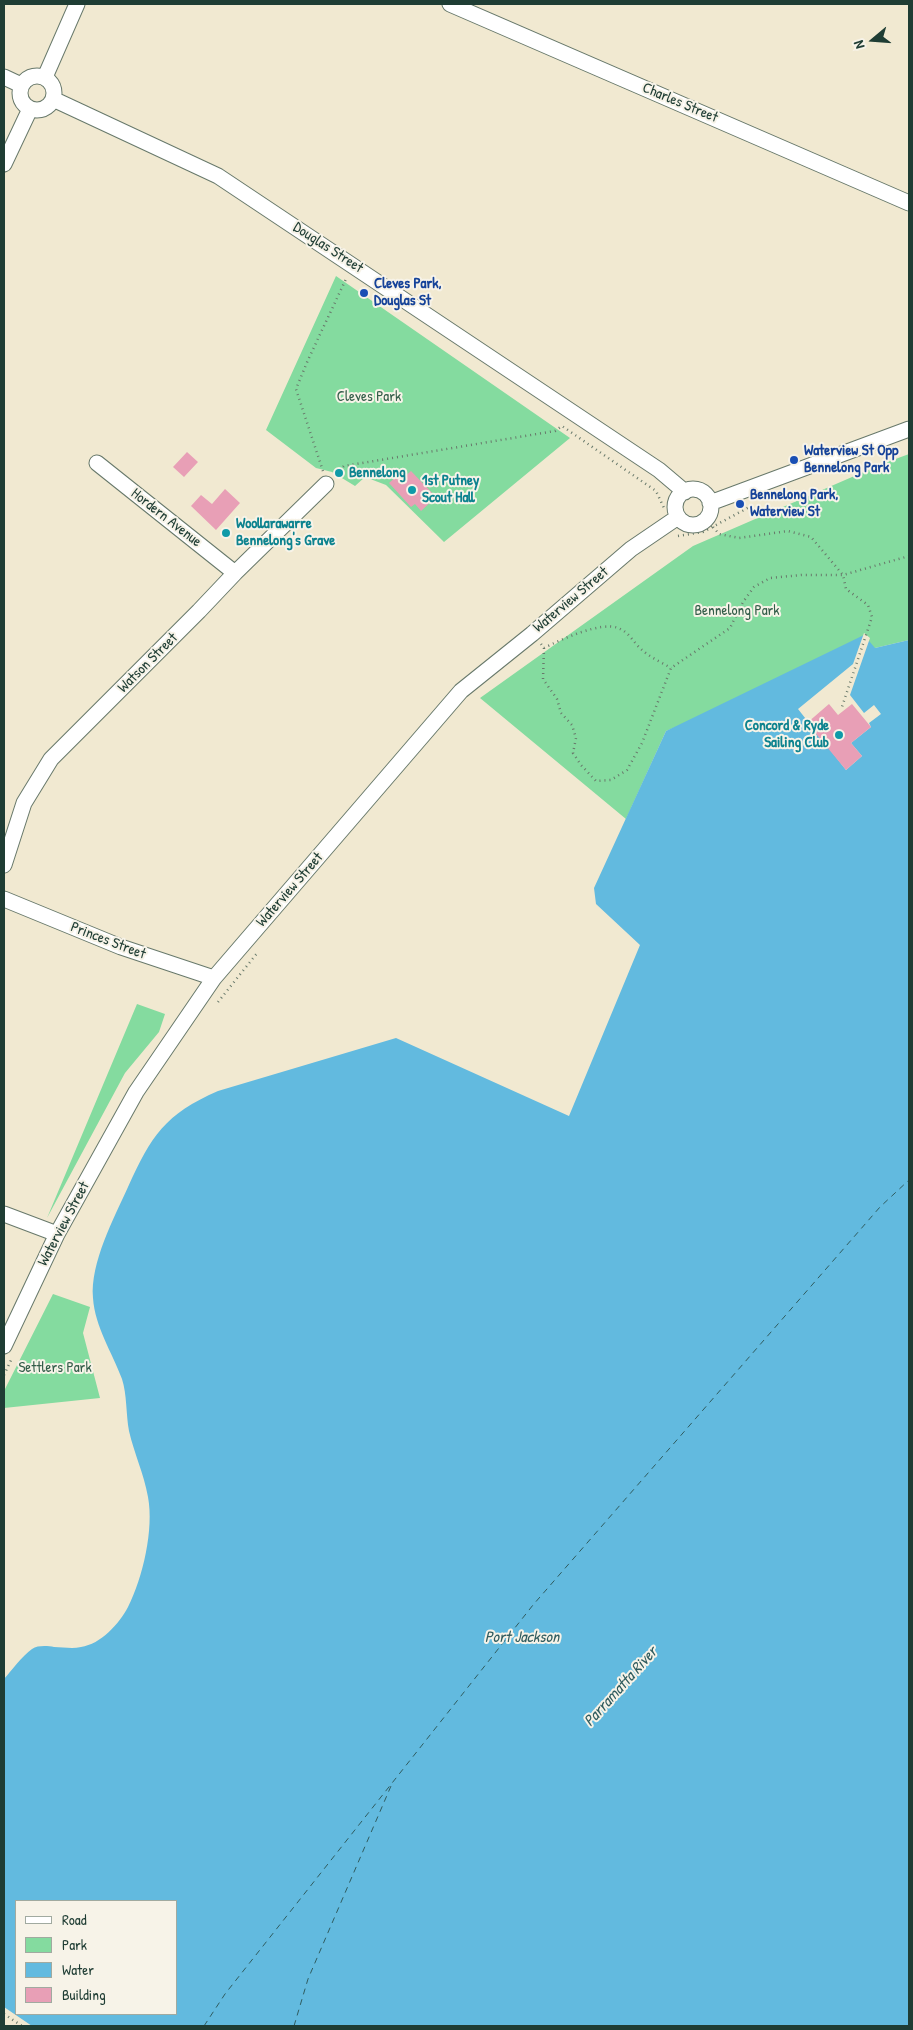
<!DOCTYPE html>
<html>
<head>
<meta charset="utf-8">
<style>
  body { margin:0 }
  #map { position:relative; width:913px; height:2030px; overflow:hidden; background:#f1e9d1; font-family:"Patrick Hand",sans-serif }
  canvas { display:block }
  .frame { position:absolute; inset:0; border:5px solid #1f3d34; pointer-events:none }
  .legend { position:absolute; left:15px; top:1900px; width:162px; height:115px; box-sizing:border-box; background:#f7f3e8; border:1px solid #a1aaa0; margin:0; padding:6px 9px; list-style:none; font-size:15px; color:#1f3d34 }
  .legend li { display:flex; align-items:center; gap:10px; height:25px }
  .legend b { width:25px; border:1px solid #a1aaa0 }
  .north { position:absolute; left:848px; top:15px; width:50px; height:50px; -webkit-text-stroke:4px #f7f3e8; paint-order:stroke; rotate:252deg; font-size:14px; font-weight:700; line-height:20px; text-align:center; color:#1f3d34 }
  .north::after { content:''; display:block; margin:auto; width:18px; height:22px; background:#1f3d34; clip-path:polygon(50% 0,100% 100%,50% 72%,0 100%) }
</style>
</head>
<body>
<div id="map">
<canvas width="913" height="2030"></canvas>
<div class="frame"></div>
<ul class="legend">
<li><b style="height:6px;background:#fff"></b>Road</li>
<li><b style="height:14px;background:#84db9f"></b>Park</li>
<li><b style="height:14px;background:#62badf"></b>Water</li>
<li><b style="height:14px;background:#e89fb6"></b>Building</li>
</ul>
<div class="north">N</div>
</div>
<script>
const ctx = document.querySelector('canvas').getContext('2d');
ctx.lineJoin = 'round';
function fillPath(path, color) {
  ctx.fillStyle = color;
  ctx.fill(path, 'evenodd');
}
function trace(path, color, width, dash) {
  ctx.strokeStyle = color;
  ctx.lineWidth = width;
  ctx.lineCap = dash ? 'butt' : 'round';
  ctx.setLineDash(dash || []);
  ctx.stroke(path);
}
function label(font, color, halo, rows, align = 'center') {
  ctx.font = font + ' "Patrick Hand",sans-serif';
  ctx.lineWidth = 4;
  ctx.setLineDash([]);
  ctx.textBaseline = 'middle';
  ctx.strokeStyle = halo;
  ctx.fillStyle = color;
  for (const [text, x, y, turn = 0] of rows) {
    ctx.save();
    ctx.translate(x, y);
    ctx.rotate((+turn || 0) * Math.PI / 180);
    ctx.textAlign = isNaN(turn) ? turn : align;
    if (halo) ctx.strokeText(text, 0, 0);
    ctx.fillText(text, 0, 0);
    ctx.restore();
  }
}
const green = new Path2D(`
  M336 276 570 438 444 542 386 485 365 477 355 486 332 472 316 468 266 430Z
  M909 454V640L875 648 666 731 626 819 480 698 693 546 882 464Z
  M137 1004 165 1014 159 1032 125 1073 47 1218Z
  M53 1294 90 1307 83 1333 100 1398 4 1408V1391Z`);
const water = new Path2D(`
  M864 635 875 648 909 640V2026H4V1679C12 1670 22 1656 32 1649 38 1645 48 1646 54 1647 63 1647 72 1649 81 1647 101 1644 119 1624 128 1607 143 1577 154 1529 148 1497 144 1474 134 1453 129 1431 126 1415 127 1394 122 1379 112 1352 95 1327 93 1298 90 1263 114 1218 128 1187 151 1136 165 1114 218 1091L396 1038 569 1116 640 945 596 904 594 888 666 731ZM16 1901H176V2014H16Z`);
const pier = new Path2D(`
  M864 633 870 638 850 695 864 713 874 705 881 714 869 723 871 727 851 743 862 756 846 770 798 709 853 664Z
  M4 2007 32 2026H4Z`);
const ferry = new Path2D(`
  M204 2026 225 1994 533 1605 880 1207 909 1180
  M294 2026 308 1979 391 1786`);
const building = new Path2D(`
  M187 452 198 462 184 477 173 467Z
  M411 471 436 497 421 511 415 504 411 507 389 483 398 475 402 479Z
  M225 489 240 503 216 530 191 506 201 495 212 504Z
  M829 704 838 715 852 704 871 727 851 743 862 756 846 770 807 723Z`);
const path = new Path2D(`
  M323 471 296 389 308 360 346 279
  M336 474 344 466 555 431 562 426 656 491 664 508
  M713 527 719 534 739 538 788 531 811 537 843 575 846 589 868 605 872 617 842 707
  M678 536 703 532 755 504
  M541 644 544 648 543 679 557 699 561 713 572 725 576 738 573 753 581 765 596 781 611 780 627 770 642 743 671 668 730 628 743 602 754 587 770 578 801 575H843L909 556
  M544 648C560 640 601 621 618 628 629 632 633 642 641 649 649 657 661 662 671 668
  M218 1002 258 952
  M4 1375 12 1358
  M4 2014 22 2026`);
const street = new Path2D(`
  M450 4 909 203
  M20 93a17 17 0 1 1 34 0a17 17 0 1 1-34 0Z
  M4 77 21 85
  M45 77 77 4
  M53 99 218 176 659 470 685 492
  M4 164 30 109
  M97 463 235 573
  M675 507a18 18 0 1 1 36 0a18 18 0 1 1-36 0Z
  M710 503 909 429
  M4 865 24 803 51 759 199 611 235 573 326 484
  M4 899 121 947 214 978
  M4 1214 57 1234
  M4 1346 57 1234 136 1092 214 978 461 691 532 634 631 549 678 517`);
const markers = [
  [364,293,5,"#1a4fb4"],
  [794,460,5,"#1a4fb4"],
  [339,473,5,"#0f9aa8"],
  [412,490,5,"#0f9aa8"],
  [740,504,5,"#1a4fb4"],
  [226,533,5,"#0f9aa8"],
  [839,735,5,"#0f9aa8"]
];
const streetNames = [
  ["Charles Street",680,103,23],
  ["Douglas Street",328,248,33],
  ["Hordern Avenue",166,518,38],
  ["Waterview Street",571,600,-40],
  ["Watson Street",148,663,-45],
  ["Waterview Street",290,890,-49],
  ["Princes Street",108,941,21],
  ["Waterview Street",64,1224,-62]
];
const transitNames = [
  ["Cleves Park,",374,284],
  ["Douglas St",374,301],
  ["Waterview St Opp",804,451],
  ["Bennelong Park",804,468],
  ["Bennelong Park,",750,495],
  ["Waterview St",750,512]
];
const parkNames = [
  ["Cleves Park",369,397],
  ["Bennelong Park",737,611],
  ["Settlers Park",55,1368]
];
const cultureNames = [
  ["Bennelong",349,473],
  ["1st Putney",422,481],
  ["Scout Hall",422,498],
  ["Woollarawarre",236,524],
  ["Bennelong's Grave",236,541],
  ["Concord & Ryde",829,726,"right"],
  ["Sailing Club",829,743,"right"]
];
const waterNames = [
  ["Port Jackson",522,1638],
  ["Parramatta River",621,1687,-48]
];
fillPath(green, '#84db9f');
fillPath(water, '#62badf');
fillPath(pier, '#f1e9d1');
trace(ferry, '#305c5f', 1, [6, 5]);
fillPath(building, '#e89fb6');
trace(street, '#68796b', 17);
trace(path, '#68796b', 2.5, [1, 4]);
trace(street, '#fff', 15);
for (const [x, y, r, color] of markers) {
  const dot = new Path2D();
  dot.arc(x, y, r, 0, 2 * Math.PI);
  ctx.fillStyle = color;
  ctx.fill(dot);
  trace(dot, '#f7f3e8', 2);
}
label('15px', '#1f3d34', '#f7f3e8', streetNames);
label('bold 15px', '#164399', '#f7f3e8', transitNames, 'left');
label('15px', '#335d49', '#f7f3e8', parkNames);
label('bold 15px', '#0d838f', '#f7f3e8', cultureNames, 'left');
label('italic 16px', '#305c5f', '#f7f3e8', waterNames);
</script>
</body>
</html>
